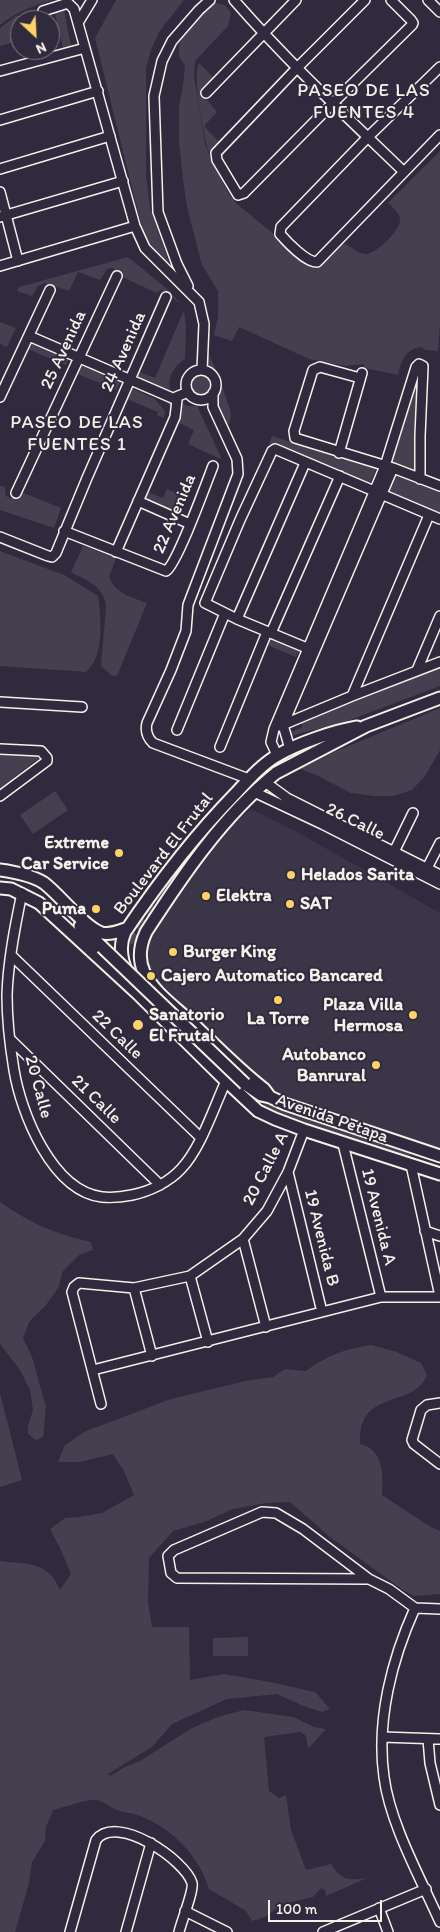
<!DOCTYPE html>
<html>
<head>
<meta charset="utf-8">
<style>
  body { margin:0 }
  #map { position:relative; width:440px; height:1932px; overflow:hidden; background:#2f2a3d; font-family:Itim,sans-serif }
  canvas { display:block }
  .north { position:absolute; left:10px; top:10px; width:50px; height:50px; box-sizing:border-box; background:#2f2a3d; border:1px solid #7e7a81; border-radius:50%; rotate:155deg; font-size:14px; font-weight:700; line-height:20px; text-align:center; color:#f4f1e8 }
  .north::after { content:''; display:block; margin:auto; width:18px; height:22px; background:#ffd166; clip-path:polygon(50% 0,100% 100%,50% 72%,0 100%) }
  .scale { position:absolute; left:268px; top:1900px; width:114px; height:22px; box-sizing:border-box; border:2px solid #f4f1e8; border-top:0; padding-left:6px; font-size:15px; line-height:18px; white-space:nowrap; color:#f4f1e8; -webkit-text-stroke:4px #2f2a3d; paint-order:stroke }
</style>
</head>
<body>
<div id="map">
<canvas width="440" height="1932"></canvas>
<div class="north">N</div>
<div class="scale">100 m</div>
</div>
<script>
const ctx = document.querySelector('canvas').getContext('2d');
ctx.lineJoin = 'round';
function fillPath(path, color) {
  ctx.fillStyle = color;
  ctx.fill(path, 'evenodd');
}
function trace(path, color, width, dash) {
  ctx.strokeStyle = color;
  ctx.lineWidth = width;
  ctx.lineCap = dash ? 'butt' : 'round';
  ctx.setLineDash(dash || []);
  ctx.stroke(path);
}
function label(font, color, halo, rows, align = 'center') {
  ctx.font = font + ' Itim,sans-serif';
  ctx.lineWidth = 4;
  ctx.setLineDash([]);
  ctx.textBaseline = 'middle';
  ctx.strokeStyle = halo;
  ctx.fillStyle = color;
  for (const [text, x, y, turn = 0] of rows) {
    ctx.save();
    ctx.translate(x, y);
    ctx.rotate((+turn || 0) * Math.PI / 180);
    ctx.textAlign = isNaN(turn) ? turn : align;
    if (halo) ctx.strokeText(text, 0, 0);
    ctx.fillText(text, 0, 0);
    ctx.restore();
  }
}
const built = new Path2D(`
  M251 809 299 833 440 913V1151L290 1102 261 1080 154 983 146 966 145 953 150 933 190 873 225 831Z`);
const green = new Path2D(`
  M0 0H53C33 6 16 12 0 25Z
  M116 0H184L159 32 151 50 146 68V175L150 208 169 263 147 243 138 212 95 38Z
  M216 3 225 5 231 13 228 26 195 61 194 76 205 144 211 159 229 194 237 204 316 269 341 243C351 245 357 254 366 254 376 254 403 228 400 218 399 212 392 207 388 203L440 151V324L438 351 425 350 421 347C405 349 401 362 398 375L364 368V364L346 366 309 359 239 327 232 341 214 335 218 317V291L202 265 187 207 183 179 179 142V106L183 86 185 65C165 44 199 14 216 3Z
  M63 5 71 46 63 48 54 9Z
  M17 15 20 24V40L0 46V28Z
  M199 63 213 77 204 88 203 95 217 112 205 125V127L219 142 214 148 213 154 209 152 207 147C203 128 192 79 199 63Z
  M128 257 167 289 181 304C174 300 168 292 160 290L157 293 120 276 113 268 107 269 100 280 78 272 69 291 45 283 38 286 32 296 17 291 19 287Z
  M184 310 186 327 185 359C173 366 167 378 170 391L165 392 130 378 134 370 155 378Z
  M0 322 16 328 7 347 0 344Z
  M26 341 69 358 66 365 23 347Z
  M198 347 208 353 219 376 231 413 230 422 226 428 211 399C224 383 216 364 198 358Z
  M78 361 121 381 116 390 73 372Z
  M417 367 416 470 389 464Z
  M187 385a14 14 0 1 1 28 0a14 14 0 1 1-28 0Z
  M127 386 155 399 165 411 164 418 157 415 158 412 122 397Z
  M179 401 187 406H197L221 457 220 459 188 444 194 430 171 419 172 412 168 403Z
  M272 436 376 469 369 486 269 443Z
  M393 468 440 484V521L382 497Z
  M0 486 5 487 6 496 10 498H14L21 492 61 508 54 528 0 510Z
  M167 489 186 497 177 519 136 503 142 490 163 498Z
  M83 546 116 558 109 577C116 594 131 597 147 603L117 676 111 675 101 666 106 607C104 586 88 581 71 572Z
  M0 551 64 575 98 596C101 619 105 655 86 672L0 666Z
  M264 633 300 648 296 657 260 642Z
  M440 665V686L347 721 287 737V730L290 732 303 727 301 723 366 694Z
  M440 708V750L425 776 412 790 393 796H374L351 793 316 775 301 769 332 753Z
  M0 753 37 755 38 759 0 788Z
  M55 791 68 810 33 834 20 815Z
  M265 1099 411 1151 409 1161 341 1141 262 1108Z
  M0 1202C30 1223 55 1234 91 1242L93 1250 79 1255 63 1271 58 1288 46 1305 29 1322 23 1338 32 1357 46 1407 43 1437 36 1440 28 1434V1426L33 1410 30 1390 20 1370 0 1344Z
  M371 1345 397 1352 421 1363 427 1375C415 1406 370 1391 361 1428 360 1433 360 1439 360 1444 363 1445 369 1447 371 1449 384 1459 383 1481 382 1495L429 1526 440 1531V1594L414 1596 403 1590 330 1537 290 1502 266 1503 233 1509 204 1522 173 1531 149 1558 148 1602 152 1627H189L190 1680 224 1674 270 1682 315 1692 330 1709 322 1712 301 1705 277 1694 227 1699 172 1724 152 1747 108 1774 110 1776 125 1767 140 1761 192 1728 218 1717 244 1710 293 1717 314 1727 326 1729 308 1749 306 1736 301 1732 264 1737 269 1791 279 1798 286 1795 291 1830 306 1870 331 1864C341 1880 349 1881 367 1878L326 1896 325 1890 321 1888 313 1897 283 1904 265 1917 252 1921 246 1911 209 1889C199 1855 170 1826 137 1815 129 1812 118 1812 111 1807 104 1803 99 1799 90 1800 78 1802 65 1807 53 1810L46 1827 45 1841 32 1862 29 1883 15 1932H0V1561C18 1564 38 1561 52 1576 55 1580 58 1586 60 1590L71 1574 60 1548 50 1529 65 1518 79 1517 102 1513 134 1495 124 1471 113 1454 80 1462H58L65 1445 86 1431 171 1399 250 1380 273 1377 285 1369 306 1371C328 1355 345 1349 371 1345Z
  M0 1393 22 1480 0 1487Z
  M248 1637V1656H213V1638Z`);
const majorTunnel = new Path2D(`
  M118 955 205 835`);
const minor = new Path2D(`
  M234 0C287 61 346 116 404 172
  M365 0 297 68 216 153 217 160 238 195 244 193 332 104 412 25 413 23 411 20 391 0
  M428 0 440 12
  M43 11 68 3 74 9 135 226 145 248 199 302 204 324 202 370
  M78 23 92 0
  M440 67 368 137 281 227 280 234C287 242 306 262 317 262L440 135
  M0 71 85 48
  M206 93 296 0
  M0 120 98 91
  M0 169 110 136
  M0 192 18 261
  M0 217 123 181
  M0 266 135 226
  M188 286 177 264 158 212 154 96 162 61 172 41 199 10 210 0
  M29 336 177 400 176 397 188 392
  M186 385a15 15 0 1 1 30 0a15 15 0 1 1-30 0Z
  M360 378 320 367 313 370 294 431 295 438 393 468 440 486
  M213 393V407L237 459 238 474 188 605 186 631 171 670 147 723C145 731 147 737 153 743L249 779
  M0 397 50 290
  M339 453 362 373
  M16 493 117 276
  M138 501 190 524
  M64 531 166 571C177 564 206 484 213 466
  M0 537 48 556 52 557 56 553 87 478 166 297
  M116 552 175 417 177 400
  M237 619 305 463
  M271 633 340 476
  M314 651 237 619 205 603 240 520 272 451 275 449 440 519
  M417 670 440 616
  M352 696 429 515
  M0 702 82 707
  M280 726 352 696 440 662
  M177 730 225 613
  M220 747 267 632
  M0 749 41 751 47 758V761L0 796
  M290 749 283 725 393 468
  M277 755 271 742 274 729 385 466 416 367 419 364 423 366 420 436V479
  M265 782 287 798 440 875
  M254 792 322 824 440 884
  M392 856 413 813
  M424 874 440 843
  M22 893C15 926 8 961 7 995 7 1019 10 1046 14 1070 21 1113 52 1191 102 1197 112 1198 122 1197 132 1195 150 1191 169 1182 181 1169 201 1148 214 1107 226 1081
  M12 956 200 1137
  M10 1039 160 1185
  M343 1144 381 1297
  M411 1165 440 1296
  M288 1172 322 1312
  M425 1231 440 1236
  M243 1239 266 1327
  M190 1276 208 1342
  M134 1288 152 1356
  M93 1370 381 1297H440
  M440 1403 427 1405 421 1410 412 1440 414 1444 440 1464
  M101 1404 72 1292 74 1287 79 1283 134 1288 190 1276 243 1239 267 1211 288 1172 304 1130
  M369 1579 177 1578 171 1573 168 1556 174 1550 262 1512 276 1513 303 1529 369 1579 389 1589 415 1608 440 1609
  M415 1608C392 1659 376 1720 384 1777 390 1824 421 1879 440 1922
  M382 1737 440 1739
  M428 1739 430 1763 440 1805
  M379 1908 388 1932
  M185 1911 227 1932
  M70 1932 96 1840C117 1813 185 1860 192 1883 194 1890 181 1923 179 1932
  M126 1932 151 1843
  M323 1932 426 1889`);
const major = new Path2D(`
  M440 698 366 726 276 773C222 817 183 875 146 932 140 945 138 959 144 972 153 992 175 1007 191 1022 215 1045 238 1069 264 1089L270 1097 285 1104 440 1156
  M0 870C15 872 31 875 44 883 60 895 86 929 102 933 111 935 120 931 128 928
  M0 888 11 889 39 903 138 994 226 1081 258 1111 275 1119 304 1130 440 1174
  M80 926 102 947
  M127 973C121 959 119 945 125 932 158 883 195 835 236 793 249 779 262 764 278 755 298 743 334 731 357 727
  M245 1084 261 1095 270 1097`);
const majorBridge = new Path2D(`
  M102 947 245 1084`);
const markers = [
  [119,853,5,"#ffd166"],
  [291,875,5,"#ffd166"],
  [206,896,5,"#ffd166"],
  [290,904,5,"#ffd166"],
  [96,909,5,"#ffd166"],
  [173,952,5,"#ffd166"],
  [151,976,5,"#ffd166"],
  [278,1000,5,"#ffd166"],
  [413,1015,5,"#ffd166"],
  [138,1025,6,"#ffd166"],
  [376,1065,5,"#ffd166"]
];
const streetNames = [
  ["25 Avenida",64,350,-65],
  ["24 Avenida",124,352,-66],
  ["22 Avenida",175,514,-67],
  ["26 Calle",355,822,26],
  ["Boulevard El Frutal",164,854,-52],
  ["22 Calle",117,1035,44],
  ["20 Calle",38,1087,75],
  ["21 Calle",96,1100,44],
  ["Avenida Petapa",332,1119,19],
  ["20 Calle A",266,1169,-63],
  ["19 Avenida A",378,1217,76],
  ["19 Avenida B",321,1238,76]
];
const poiNames = [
  ["Extreme",109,843,"right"],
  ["Car Service",109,864,"right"],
  ["Helados Sarita",301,875],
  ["Elektra",216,896],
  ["SAT",300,904],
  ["Puma",86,909,"right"],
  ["Burger King",183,952],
  ["Cajero Automatico Bancared",161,976],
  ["Plaza Villa",403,1005,"right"],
  ["Hermosa",403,1026,"right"],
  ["Sanatorio",149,1015],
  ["El Frutal",149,1036],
  ["La Torre",278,1019,"center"],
  ["Autobanco",366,1055,"right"],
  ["Banrural",366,1076,"right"]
];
const neighbourhoodNames = [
  ["PASEO DE LAS",364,91],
  ["FUENTES 4",364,113],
  ["PASEO DE LAS",77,423],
  ["FUENTES 1",77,445]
];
fillPath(built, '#3b3647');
fillPath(green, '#454050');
trace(majorTunnel, '#4d4857', 11, [11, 5.5]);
trace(minor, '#f4f1e8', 12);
trace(major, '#f4f1e8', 15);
trace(minor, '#2f2a3d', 9);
trace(major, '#2f2a3d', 11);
trace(majorBridge, '#f4f1e8', 15, []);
trace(majorBridge, '#2f2a3d', 11);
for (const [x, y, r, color] of markers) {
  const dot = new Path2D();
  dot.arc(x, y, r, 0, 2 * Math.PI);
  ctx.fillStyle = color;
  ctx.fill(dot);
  trace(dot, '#2f2a3d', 2);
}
label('18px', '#f4f1e8', '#2f2a3d', streetNames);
label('bold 18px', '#f4f1e8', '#2f2a3d', poiNames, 'left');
ctx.letterSpacing = '1px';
label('19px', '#f4f1e8', '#2f2a3d', neighbourhoodNames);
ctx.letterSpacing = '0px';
</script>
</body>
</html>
